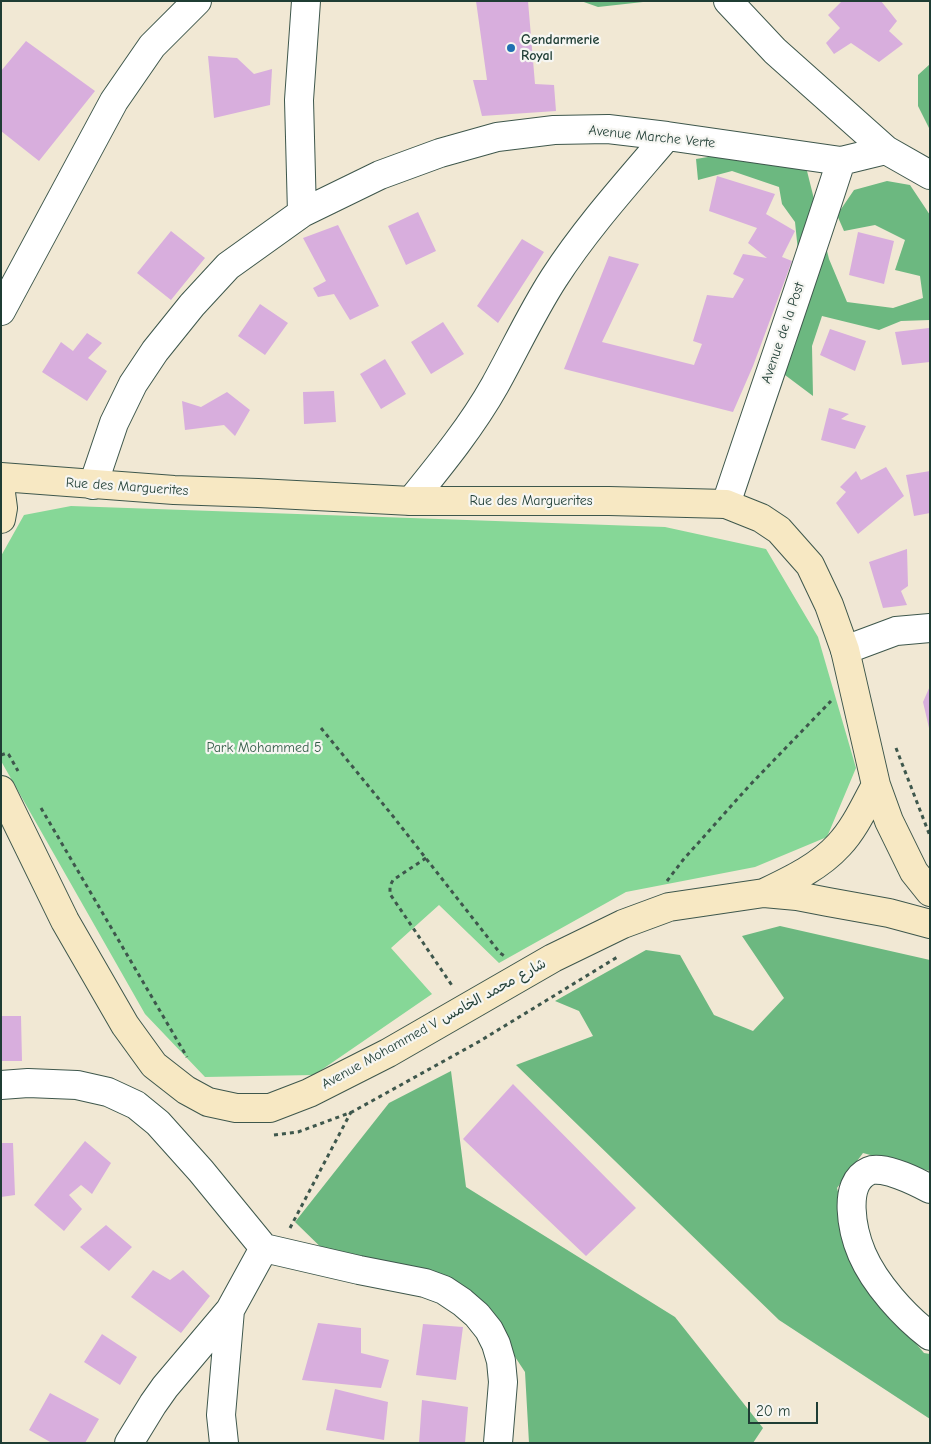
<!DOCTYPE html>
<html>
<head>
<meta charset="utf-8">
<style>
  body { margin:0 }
  #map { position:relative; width:931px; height:1444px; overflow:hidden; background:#f1e8d4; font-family:"Comic Neue",sans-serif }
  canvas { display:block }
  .frame { position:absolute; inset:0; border:2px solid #1f3d34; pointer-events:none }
  .scale { position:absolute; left:748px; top:1402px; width:70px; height:22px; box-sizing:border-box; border:2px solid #1f3d34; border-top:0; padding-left:6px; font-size:15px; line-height:18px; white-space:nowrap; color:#1f3d34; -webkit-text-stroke:4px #f6f6f2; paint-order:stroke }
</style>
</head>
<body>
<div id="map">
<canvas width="931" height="1444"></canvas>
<div class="frame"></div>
<div class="scale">20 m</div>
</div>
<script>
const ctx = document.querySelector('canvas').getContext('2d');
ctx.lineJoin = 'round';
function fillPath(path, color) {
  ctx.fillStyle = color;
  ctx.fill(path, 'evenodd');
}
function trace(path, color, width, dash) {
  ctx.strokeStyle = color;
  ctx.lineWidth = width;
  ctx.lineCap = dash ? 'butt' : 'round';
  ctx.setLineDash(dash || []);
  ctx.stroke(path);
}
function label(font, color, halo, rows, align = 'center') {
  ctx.font = font + ' "Comic Neue","Playpen Sans Arabic",sans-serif';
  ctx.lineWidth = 4.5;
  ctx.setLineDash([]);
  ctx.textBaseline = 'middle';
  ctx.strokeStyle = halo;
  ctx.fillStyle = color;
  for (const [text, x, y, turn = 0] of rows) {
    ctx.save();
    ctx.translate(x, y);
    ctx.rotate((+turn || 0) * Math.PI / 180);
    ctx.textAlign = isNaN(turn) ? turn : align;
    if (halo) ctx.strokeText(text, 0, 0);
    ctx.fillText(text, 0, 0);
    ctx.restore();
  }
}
const green = new Path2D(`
  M71 506 665 527 766 549 818 637 856 768 827 837 755 867 626 892 499 963 439 905 391 948 432 994 314 1075 205 1077 145 1014 1 761V556L24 515Z`);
const forest = new Path2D(`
  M581 1H652L598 7Z
  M930 64V130L918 106V75Z
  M720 155 782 162 807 171 829 259 847 302 893 308 923 298 920 276 895 270 905 240 875 225 844 231 837 215 854 190 887 181 910 185 930 215V320L901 321 879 330 822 316 812 346 813 396 785 375 793 274 798 251 795 222 782 204 779 187 732 171 698 180 696 159Z
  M780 926 930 960V1171L863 1153 837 1188 862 1280 924 1353 930 1354V1419L779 1320 516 1065 593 1036 579 1011 555 1001 646 950 680 955 714 1015 753 1031 784 998 742 936Z
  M451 1071 466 1187 675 1317 763 1428 753 1443H529L525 1372 486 1313 336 1262 295 1222 389 1103Z`);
const building = new Path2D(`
  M476 1H528L535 84 554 85 556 111 482 116 473 80H487Z
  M842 1H881L897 21 889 31 903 44 879 62 851 43 834 54 826 43 840 28 828 15Z
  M26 41 95 91 39 161 1 131V71Z
  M208 56 237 58 254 74 272 69 270 105 214 118Z
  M717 176 775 194 766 214 795 231 782 257 792 261 753 366 733 412 564 369 609 256 639 264 602 342 694 365 702 344 693 341 707 295 733 298 744 279 733 274 743 254 767 258 748 243 757 228 709 211Z
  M418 212 436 251 406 265 388 226Z
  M338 225 379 306 350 320 334 294 318 297 313 288 326 281 303 238Z
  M171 231 205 258 171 300 137 273Z
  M858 232 894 241 884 284 849 275Z
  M522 239 544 252 498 323 477 306Z
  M260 304 288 323 265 355 238 336Z
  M443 322 464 354 431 374 411 342Z
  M929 328 930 362 902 365 895 332Z
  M830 329 866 341 855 371 820 355Z
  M87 333 102 343 88 358 107 371 87 401 42 372 61 342 73 351Z
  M385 359 406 394 381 409 360 374Z
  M334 391 336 422 304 424 303 392Z
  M227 392 250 410 235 436 224 425 185 430 182 401 201 407Z
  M829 408 849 414 841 419 866 426 855 449 821 440Z
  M886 467 904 496 858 534 836 503 846 492 840 487 856 471 861 480Z
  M930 471V513L914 516 906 475Z
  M907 549 908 586 901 591 907 605 883 608 869 562Z
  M930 686V728H929L923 702Z
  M1 1016H21L22 1061H1Z
  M513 1084 636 1208 586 1256 463 1139Z
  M85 1141 111 1163 92 1194 81 1185 69 1195 82 1209 64 1231 34 1205Z
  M1 1143H13L15 1195 1 1197Z
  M106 1225 132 1247 109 1271 80 1247Z
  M153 1270 170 1280 183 1270 210 1296 181 1333 131 1297Z
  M318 1323 361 1328V1353L389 1360 381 1388 302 1380Z
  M423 1324 463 1327 456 1380 416 1375Z
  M102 1334 137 1357 120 1385 84 1362Z
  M335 1389 388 1402 384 1440 326 1430Z
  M50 1393 99 1419 85 1443H52L29 1430Z
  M422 1400 468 1407 465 1443H419Z`);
const path = new Path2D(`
  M321 728 392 815 500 953 506 957
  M896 748 930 836
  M1 755 7 753 9 755 18 771
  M41 808 187 1057
  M426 858 393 880 390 886V894L453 987
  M667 881 683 860 749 786 831 701
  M274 1135 298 1132 352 1112 480 1041 619 956
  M290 1228 351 1112`);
const minor = new Path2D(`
  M728 1 775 51 886 150 930 175
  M302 213 299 100 306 1
  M1 311 114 101 152 46 197 1
  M93 485 114 423 133 384 155 351 192 305 228 266 302 213 380 175 440 153 497 137 554 130 608 129 667 136 841 161 886 150
  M411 501C441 464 472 426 495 385 515 349 532 312 554 278 587 227 628 182 667 136
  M726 504C764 390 804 276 841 161
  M845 650 896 631 930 628
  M1 1085 28 1083 77 1085 108 1092 136 1105 158 1123 201 1171 264 1248 359 1270 425 1283 444 1290 462 1302 477 1315 489 1330 496 1344 501 1361 503 1382 498 1443
  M930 1189C917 1182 883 1165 869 1171 841 1183 853 1233 862 1254 875 1284 904 1316 930 1336
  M129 1443 153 1404 165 1387 230 1310
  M224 1443 221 1415 230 1310 264 1248`);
const secondary = new Path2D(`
  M1 477 174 490 258 493 411 501H609L726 504 761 518 779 530 810 565 829 605 845 650 876 785 889 821 914 872 930 892
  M1 493 3 508 1 519
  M1 790 65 921 125 1025 154 1065 186 1090 208 1102 236 1108H270L309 1093 388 1053 553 958 623 924 669 907 764 893 797 896 828 902 889 913 930 924
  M764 893C791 880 819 867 839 845 855 828 865 805 876 785`);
const markers = [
  [511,48,5,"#1f6fb2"]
];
const poiNames = [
  ["Gendarmerie",521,40],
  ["Royal",521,56]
];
const streetNames = [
  ["Avenue Marche Verte",652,137,6],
  ["Avenue de la Post",783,333,-71],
  ["Rue des Marguerites",127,487,4],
  ["Rue des Marguerites",531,501],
  ["Avenue Mohammed V شارع محمد الخامس",434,1024,-29]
];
const parkNames = [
  ["Park Mohammed 5",264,748]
];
fillPath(green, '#86d797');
fillPath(forest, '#6cb880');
fillPath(building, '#d8aedd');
trace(minor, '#3e574c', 30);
trace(secondary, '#3e574c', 30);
trace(path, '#3e574c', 3, [4, 4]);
trace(minor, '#fff', 28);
trace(secondary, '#f7e8c3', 28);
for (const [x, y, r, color] of markers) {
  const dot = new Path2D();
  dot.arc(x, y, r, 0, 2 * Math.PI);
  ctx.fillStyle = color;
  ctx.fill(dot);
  trace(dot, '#f6f6f2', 2);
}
label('bold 14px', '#1f3d34', '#f6f6f2', poiNames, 'left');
label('14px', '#1f3d34', '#f6f6f2', streetNames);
label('14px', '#345c48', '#f6f6f2', parkNames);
</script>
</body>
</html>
